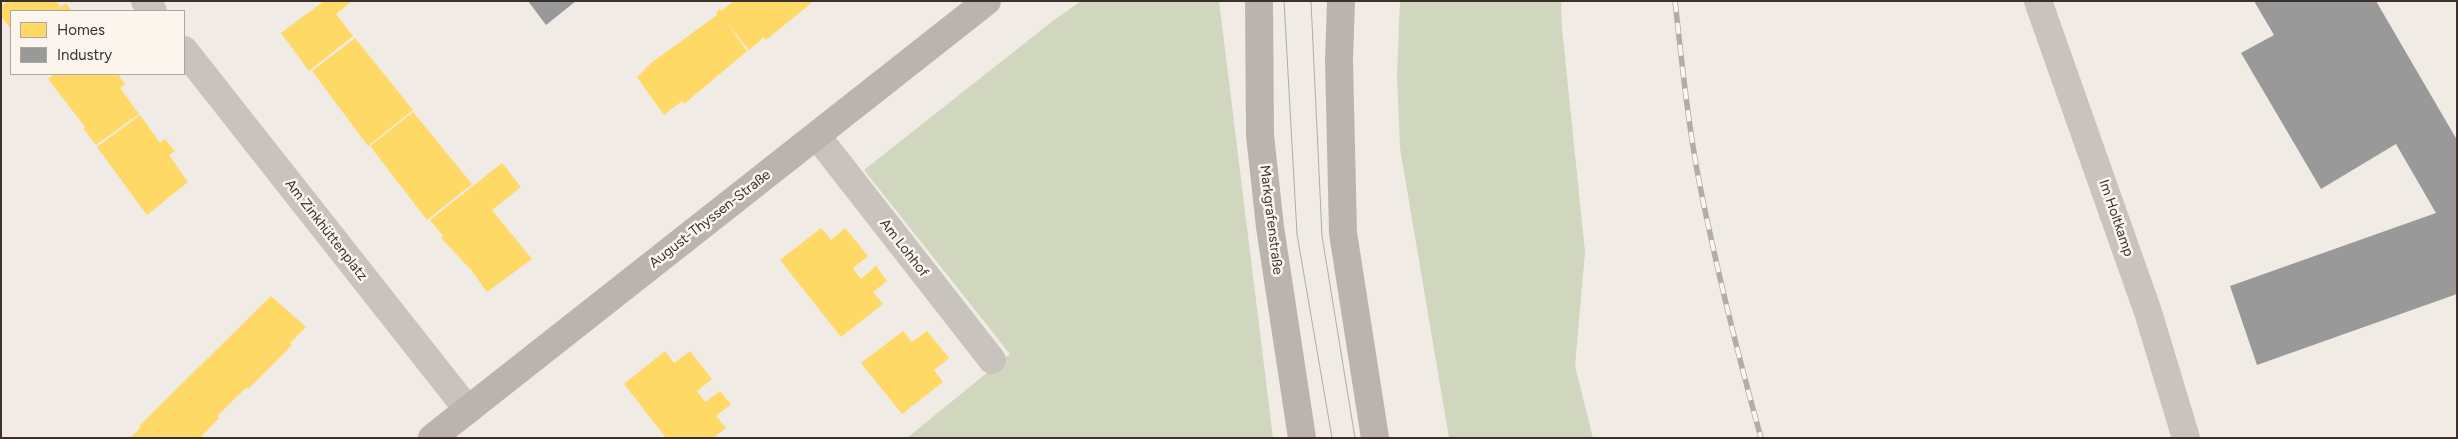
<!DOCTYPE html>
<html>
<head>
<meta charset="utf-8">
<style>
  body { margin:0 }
  #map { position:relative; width:2458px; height:439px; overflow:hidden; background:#f0ebe5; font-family:Figtree,sans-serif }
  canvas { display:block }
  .frame { position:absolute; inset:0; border:2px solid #3b302b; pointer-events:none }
  .legend { position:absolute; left:10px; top:10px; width:175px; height:65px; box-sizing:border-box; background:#fbf5ee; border:1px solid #aea6a0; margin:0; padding:6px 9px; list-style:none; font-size:15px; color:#3b302b }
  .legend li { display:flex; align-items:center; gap:10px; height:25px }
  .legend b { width:25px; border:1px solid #aea6a0 }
</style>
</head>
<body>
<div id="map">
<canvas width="2458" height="439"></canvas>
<div class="frame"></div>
<ul class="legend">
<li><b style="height:14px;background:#ffd966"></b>Homes</li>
<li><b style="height:14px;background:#999"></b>Industry</li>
</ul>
</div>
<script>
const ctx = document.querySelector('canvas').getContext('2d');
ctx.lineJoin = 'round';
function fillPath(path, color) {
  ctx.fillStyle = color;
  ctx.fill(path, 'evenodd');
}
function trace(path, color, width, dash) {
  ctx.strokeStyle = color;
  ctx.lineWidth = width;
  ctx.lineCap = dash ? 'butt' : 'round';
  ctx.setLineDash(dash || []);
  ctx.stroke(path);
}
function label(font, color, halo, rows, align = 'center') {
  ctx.font = font + ' Figtree,sans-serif';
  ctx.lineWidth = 5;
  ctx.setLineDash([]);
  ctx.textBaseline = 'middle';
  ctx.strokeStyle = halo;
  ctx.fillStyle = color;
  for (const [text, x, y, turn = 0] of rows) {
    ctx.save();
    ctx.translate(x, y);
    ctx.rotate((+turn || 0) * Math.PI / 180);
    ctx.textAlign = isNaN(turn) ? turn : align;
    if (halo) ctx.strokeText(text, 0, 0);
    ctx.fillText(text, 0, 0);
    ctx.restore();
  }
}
const green = new Path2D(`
  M1081 1H1219L1273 438H907L1010 354 864 170 1054 20Z
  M1400 1H1561L1562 28 1585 252 1575 366 1593 438H1449L1400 148 1397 75Z`);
const homes = new Path2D(`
  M8 1H56L60 7 66 3 72 11H11L10 28 1 16V6Z
  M324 1H352L336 14 353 36 309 71 281 33Z
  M734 1H814L766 40 764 37 749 50 726 22 747 51 684 104 682 101 664 115 637 77 651 63 717 15 716 13 719 9 721 11Z
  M355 38 413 110 368 146 312 71Z
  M54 74H118L125 84 120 88 139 114 96 145 83 128 85 127 48 79Z
  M413 112 472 184 427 220 370 146Z
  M140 115 160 143 165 139 175 151 169 155 188 182 147 215 97 147Z
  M502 163 521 187 492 210 532 259 487 292 472 271 441 238 443 236 430 220Z
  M821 228 831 240 845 228 868 256 853 268 861 279 876 266 887 281 873 292 883 304 841 337 780 260Z
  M271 296 306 327 290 343 292 345 248 389 247 387 217 416 219 418 200 438H130L141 427 139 426Z
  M903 331 912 342 927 331 949 358 934 370 943 382 902 414 861 363Z
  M665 351 674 363 690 351 712 379 697 391 705 402 720 391 731 404 716 416 726 428 713 438H666L624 384Z`);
const industry = new Path2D(`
  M528 1H576L546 25Z
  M2254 1H2376L2457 140V294L2257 365 2230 286 2436 213 2396 144 2321 189 2241 53 2274 35Z`);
const street = new Path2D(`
  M145 1 153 11
  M2038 1 2148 312 2186 438
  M184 50 468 410
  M817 136 992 360`);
const secondary = new Path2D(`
  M1259 1 1260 135 1270 227 1302 438
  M1341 1 1339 60 1343 233 1375 438
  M432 438 987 1`);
const tram = new Path2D(`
  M1284 1 1297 234 1332 438
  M1311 1 1322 236 1355 438`);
const rail = new Path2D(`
  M1675 1C1682 63 1688 125 1700 186 1717 271 1738 355 1761 438`);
const streetNames = [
  ["Im Holtkamp",2116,218,71],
  ["August-Thyssen-Straße",710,219,-38],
  ["Markgrafenstraße",1271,220,83],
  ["Am Zinkhüttenplatz",326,230,52],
  ["Am Lohhof",904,248,52]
];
fillPath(green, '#d1d6bf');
fillPath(homes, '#ffd966');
fillPath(industry, '#999');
trace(street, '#c9c3be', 28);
trace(secondary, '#bab3ae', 28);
trace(tram, '#b1aca8', 1);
trace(rail, '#b1aca8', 5.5);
trace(rail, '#fbf5ee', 4, [11]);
label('14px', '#3b302b', '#fbf5ee', streetNames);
</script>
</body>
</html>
